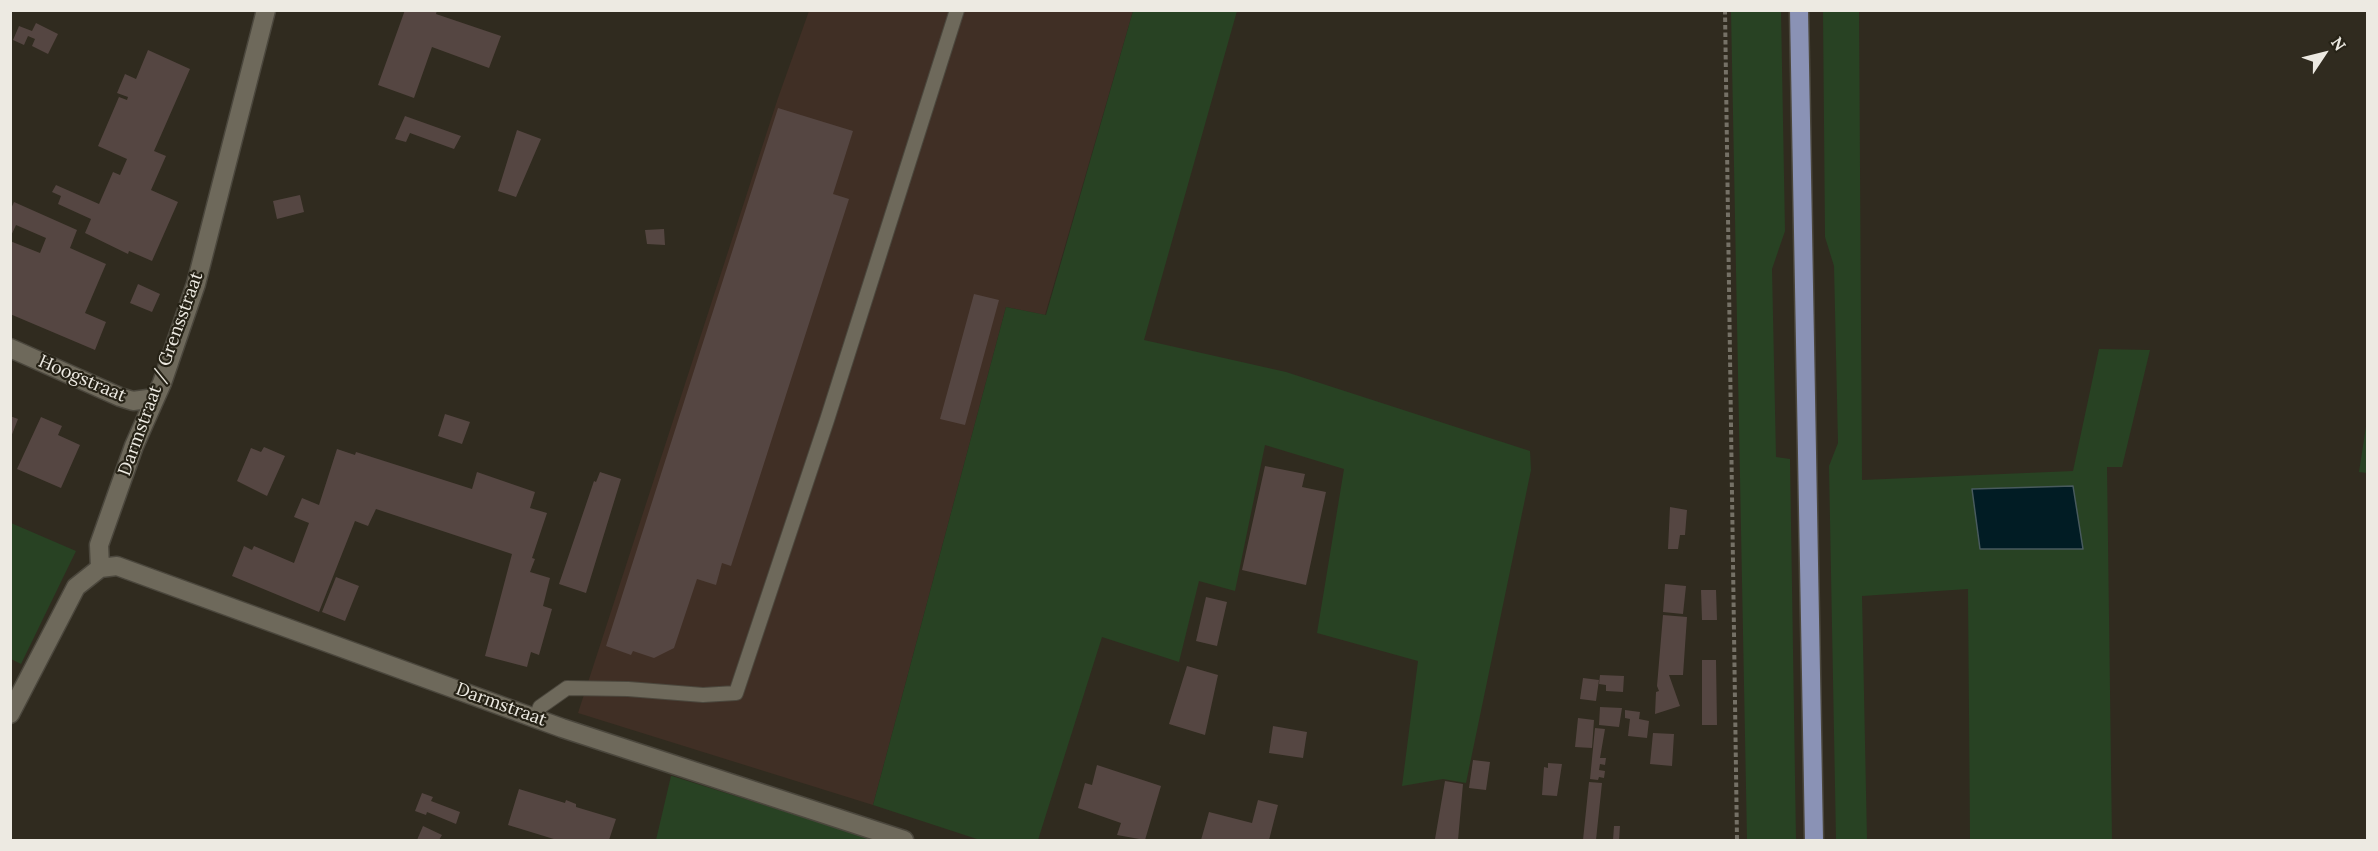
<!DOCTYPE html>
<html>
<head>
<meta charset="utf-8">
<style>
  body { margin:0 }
  #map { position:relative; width:2378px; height:851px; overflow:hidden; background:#302b1f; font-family:Lora,serif }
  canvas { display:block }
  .frame { position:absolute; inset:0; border:12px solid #edeae2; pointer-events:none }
  .north { position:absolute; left:2294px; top:24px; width:60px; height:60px; -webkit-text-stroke:4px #262216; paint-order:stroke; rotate:55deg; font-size:16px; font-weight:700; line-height:24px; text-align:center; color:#edeae2 }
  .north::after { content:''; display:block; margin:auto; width:21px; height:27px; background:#edeae2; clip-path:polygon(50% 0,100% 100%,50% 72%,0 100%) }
</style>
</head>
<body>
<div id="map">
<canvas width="2378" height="851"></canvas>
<div class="frame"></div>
<div class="north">N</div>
</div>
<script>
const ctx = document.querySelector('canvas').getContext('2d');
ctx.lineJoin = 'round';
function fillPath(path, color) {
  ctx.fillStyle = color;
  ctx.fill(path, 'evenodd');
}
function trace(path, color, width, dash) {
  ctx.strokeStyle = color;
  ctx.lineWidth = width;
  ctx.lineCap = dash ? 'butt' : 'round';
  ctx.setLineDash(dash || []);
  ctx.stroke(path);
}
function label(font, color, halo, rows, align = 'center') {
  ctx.font = font + ' Lora,serif';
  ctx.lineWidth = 4.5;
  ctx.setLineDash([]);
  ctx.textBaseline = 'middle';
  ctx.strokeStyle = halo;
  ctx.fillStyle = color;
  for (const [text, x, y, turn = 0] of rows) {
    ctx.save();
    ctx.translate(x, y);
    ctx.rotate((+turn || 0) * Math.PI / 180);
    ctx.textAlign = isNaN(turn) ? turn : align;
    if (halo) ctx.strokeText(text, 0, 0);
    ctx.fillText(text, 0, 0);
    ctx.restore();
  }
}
const industrial = new Path2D(`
  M809 11H1133L1045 315 1006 307 873 805 578 713 778 98Z`);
const green = new Path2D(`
  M1133 11H1237L1144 340 1286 372 1530 451 1531 470 1466 783 1443 779 1402 786 1418 661 1317 633 1344 469 1265 445 1235 591 1199 581 1179 662 1102 637 1038 840H980L873 805 1006 307 1046 315Z
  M1731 11H1781L1785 231 1772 269 1776 457 1790 459 1796 840H1747Z
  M1823 11H1859L1862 480 2073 471 2099 349 2150 350 2122 467H2107L2112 840H1970L1968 589 1862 596 1867 840H1836L1829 466 1838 443 1834 266 1825 237Z
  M2367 420V473L2359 472Z
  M11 523 76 551 21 664 11 659Z
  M671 776H672L875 840H656Z`);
const water = new Path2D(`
  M2073 486 2083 549H1980L1972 489Z`);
const building = new Path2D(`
  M405 10H437L436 14 501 36 489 68 432 47 414 98 378 85Z
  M36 23 58 34 48 54 32 46 35 39 28 36 24 45 13 40 19 26 32 31Z
  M148 50 190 69 154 151 166 156 151 190 178 202 152 261 129 251 128 254 85 233 91 219 58 204 61 196 52 192 56 185 99 204 113 172 120 175 127 159 98 146 119 97 127 100 128 97 117 93 125 74 136 79Z
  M778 108 853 131 833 194 849 199 731 566 722 563 716 585 697 579 674 648 654 658 633 651 631 655 606 646Z
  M405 116 461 136 454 149 410 133 406 142 395 139Z
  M517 130 541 139 516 197 498 191Z
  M300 195 304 212 277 219 273 201Z
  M14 202 77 230 70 248 106 264 85 313 106 322 95 350 10 314V241L40 253 46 238 16 225 10 238V211Z
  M664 229 665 245 647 244 645 230Z
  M138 284 160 294 152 312 130 303Z
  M974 294 999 300 965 425 940 419Z
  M445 414 470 422 462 444 438 436Z
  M10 416 18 419 11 437H10Z
  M41 417 62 426 58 435 80 445 61 488 17 469Z
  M264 447 285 456 267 496 237 481 251 448 261 452Z
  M337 449 355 455 356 452 472 489 477 472 535 492 530 508 547 513 532 558 535 559 530 572 550 578 543 606 552 609 539 655 531 652 527 667 485 656 512 554 376 509 368 526 355 521 319 612 232 576 244 546 252 550 254 546 294 563 309 523 294 517 302 498 319 505Z
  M1265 466 1305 474 1302 487 1326 492 1306 585 1242 570Z
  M600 472 621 479 586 593 559 584 594 481 596 482Z
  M1670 507 1687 510 1685 535H1680L1678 549H1668Z
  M336 577 359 586 345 621 322 612Z
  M1665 584 1686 586 1683 614 1663 612Z
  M1701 590H1716L1717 620H1702Z
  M1206 597 1227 602 1217 646 1196 641Z
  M1663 615 1687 617 1683 675H1669L1680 706 1655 714 1656 692 1659 691 1657 686Z
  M1702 660H1716L1717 725H1702Z
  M1187 666 1218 675 1205 735 1169 724Z
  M1600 675 1624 676 1623 692 1606 691V685L1599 684Z
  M1583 678 1599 680 1596 701 1580 699Z
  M1600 707 1622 708 1619 727 1599 725Z
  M1625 710 1640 712 1639 719 1649 721 1647 738 1628 736 1630 719 1625 718Z
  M1578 718 1594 720 1592 748 1575 747Z
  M1273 726 1307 732 1303 758 1269 753Z
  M1595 728 1605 729 1600 758H1606L1605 765 1600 764 1599 770 1605 771 1604 778 1599 777 1598 780 1590 779Z
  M1653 733 1674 734 1672 766 1650 764Z
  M1473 760 1490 762 1486 790 1469 788Z
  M1548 763 1562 764 1557 796 1542 795 1544 767 1548 768Z
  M1097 765 1161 786 1145 840 1117 835 1121 823 1078 808 1085 783 1092 785Z
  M1445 781 1463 784 1458 840 1435 839Z
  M1589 782 1602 783 1596 840H1583Z
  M519 789 565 803 566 800 576 804V807L616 819 609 840H557L508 825Z
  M422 793 433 797 431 801 460 812 456 824 427 812 426 815 415 811Z
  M1258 800 1278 805 1269 840H1201L1209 812 1252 823Z
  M423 826 442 835 439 840H417Z
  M1614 826H1620L1619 840H1613Z`);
const path = new Path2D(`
  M1725 10 1737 840`);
const lane = new Path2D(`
  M536 718 540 707 567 688 628 689 703 695 736 693 827 420 957 10`);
const street = new Path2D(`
  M10 348 120 397 133 401 155 398
  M100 568 117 566 562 728 904 840
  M100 568 99 545 134 446 162 383 196 284 266 10
  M10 714 76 587 100 568`);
const primary = new Path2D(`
  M1799 10 1814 840`);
const streetNames = [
  ["Darmstraat / Grensstraat",161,374,-70],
  ["Hoogstraat",82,379,23],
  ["Darmstraat",501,705,20]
];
fillPath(industrial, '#402f25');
fillPath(green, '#284223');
fillPath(water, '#011c24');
trace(water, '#485a5d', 1.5);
fillPath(building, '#554642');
trace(lane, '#4b473d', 16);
trace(street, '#4b473d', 21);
trace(primary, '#4b473d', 21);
trace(path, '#757166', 4, [4.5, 3]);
trace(lane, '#6e695b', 14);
trace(street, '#6e695b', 18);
trace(primary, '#8a92b5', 18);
label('18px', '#edeae2', '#262216', streetNames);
</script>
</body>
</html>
